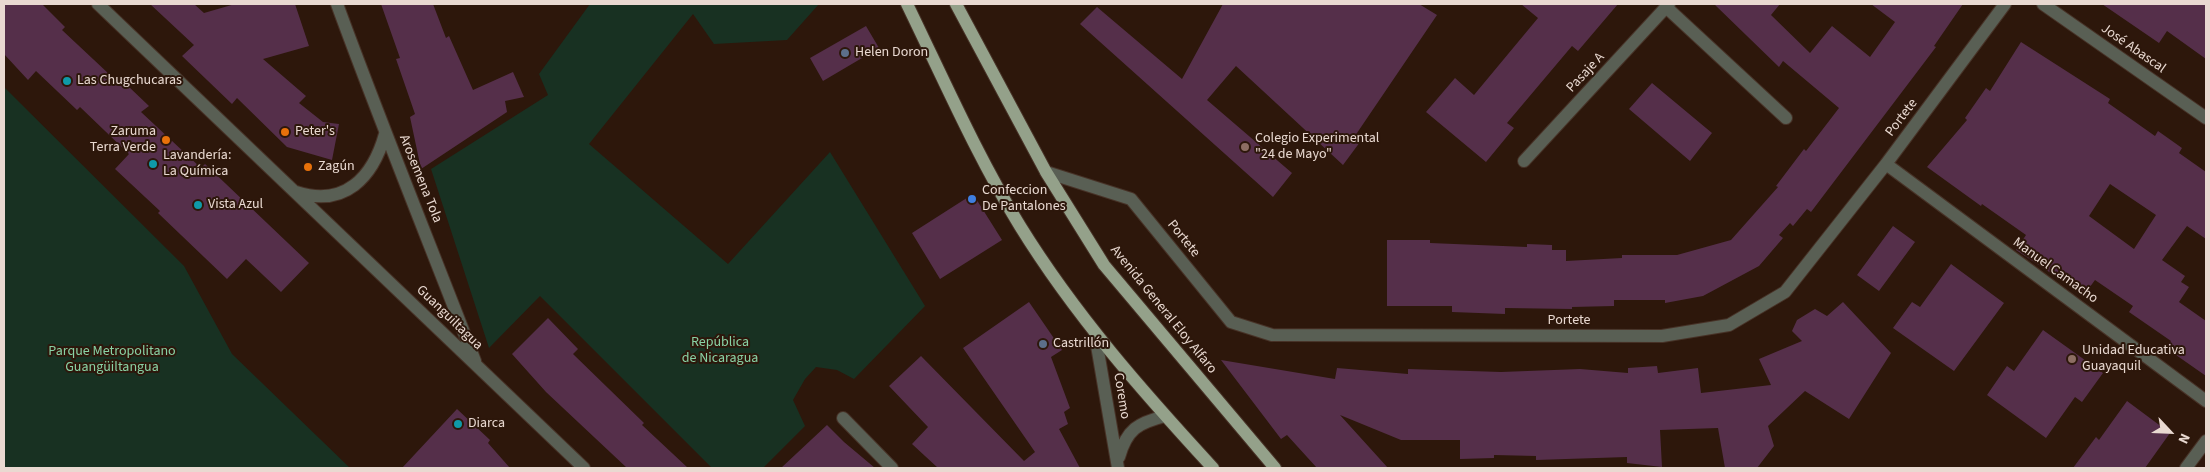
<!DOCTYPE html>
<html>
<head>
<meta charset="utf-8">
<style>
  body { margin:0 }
  #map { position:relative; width:2210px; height:472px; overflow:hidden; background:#2d170b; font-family:"Source Sans 3",sans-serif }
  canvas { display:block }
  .frame { position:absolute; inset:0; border:5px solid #e9d9d1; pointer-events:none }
  .north { position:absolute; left:2145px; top:407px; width:50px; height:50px; -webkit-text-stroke:4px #2d170b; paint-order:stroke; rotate:115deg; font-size:14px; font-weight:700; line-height:20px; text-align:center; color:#e9d9d1 }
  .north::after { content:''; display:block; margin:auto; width:18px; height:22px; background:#e9d9d1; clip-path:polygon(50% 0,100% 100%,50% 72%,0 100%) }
</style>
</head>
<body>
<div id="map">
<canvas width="2210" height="472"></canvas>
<div class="frame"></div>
<div class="north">N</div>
</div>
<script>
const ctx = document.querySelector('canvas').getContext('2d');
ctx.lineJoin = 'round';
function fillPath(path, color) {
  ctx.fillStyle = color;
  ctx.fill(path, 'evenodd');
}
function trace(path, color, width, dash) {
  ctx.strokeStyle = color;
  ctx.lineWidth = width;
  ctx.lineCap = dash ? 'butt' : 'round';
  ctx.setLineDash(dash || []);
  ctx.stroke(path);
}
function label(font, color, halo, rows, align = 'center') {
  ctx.font = font + ' "Source Sans 3",sans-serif';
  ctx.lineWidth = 4;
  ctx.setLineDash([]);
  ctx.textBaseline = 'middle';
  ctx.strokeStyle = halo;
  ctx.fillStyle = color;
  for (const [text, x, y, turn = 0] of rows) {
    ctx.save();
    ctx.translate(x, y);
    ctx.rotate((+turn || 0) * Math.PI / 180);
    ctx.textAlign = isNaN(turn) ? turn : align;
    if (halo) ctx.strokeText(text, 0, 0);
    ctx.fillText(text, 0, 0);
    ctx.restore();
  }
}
const green = new Path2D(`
  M590 4H819L787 40 714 44 693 14 589 144 728 264 830 152 925 306 854 379 837 370 816 367 805 379 793 400 805 426 763 468H712L540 296 489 348 431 169 548 95 539 74Z
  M4 87 184 266 232 354 350 468H4Z`);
const building = new Path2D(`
  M4 4H42L65 27 62 30 125 89 128 86 149 106 141 112 201 168 205 164 309 263 281 292 246 259 227 279 158 213 160 211 115 169 129 154 80 107 77 110 36 71 28 80 4 54Z
  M150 4H194L204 13 235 4H295L309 46 263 59 306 96 299 103 323 122 339 124 332 160 287 147 237 98 232 104 182 56 194 45Z
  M381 4H433L446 38 449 36 473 90 513 72 524 97 505 101 507 112 421 169 410 117 415 114 396 59 400 58Z
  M1223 4H1419L1437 15 1357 133 1363 138 1343 165 1236 66 1207 100 1292 173 1273 197 1080 24 1097 7 1182 79Z
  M1521 4H1618L1578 51 1572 46 1507 123 1514 128 1486 162 1426 112 1455 78 1474 95 1538 18Z
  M1714 4H1780L1771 15 1810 53 1832 26 1870 57 1895 22 1871 4H1963L1934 46 1936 47 1811 212 1807 209 1793 226 1790 223 1779 235 1783 238 1759 266 1703 296 1665 303V300H1614V306L1572 307V309L1505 308V314L1452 312V306H1387V240H1430V243L1527 247V244L1552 245V250H1566V261L1622 258V255H1677L1731 240 1778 187 1776 186 1804 149 1806 151 1839 108 1783 61 1779 67Z
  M2102 4H2206V59L2167 31 2159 43Z
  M866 26 879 48 823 81 810 58Z
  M2021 42 2110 99 2108 103 2155 136 2158 131 2182 148 2179 153 2206 172V239L2187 226 2162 260 2185 276 2181 282 2189 287 2179 302 2206 321V376L2166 348 2171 341 2129 312 2133 306 2095 280 2084 295 2016 250 2026 235 1982 204 1981 206 1927 167 1967 120 1965 118 1986 88 1990 91ZM2110 184 2156 215 2134 249 2089 216Z
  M1652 83 1712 133 1690 161 1629 109Z
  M973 194 1002 240 940 279 912 233Z
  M1893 226 1915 242 1879 291 1857 275Z
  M1951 264 2004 303 1954 371 1893 328 1912 302 1920 307Z
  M1029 302 1062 350 1051 357 1070 408 1064 412 1068 424 1059 429 1080 468H938L912 444 928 427 889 386 921 356 1024 461 1035 452 963 348Z
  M1843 302 1891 353 1849 419 1805 391 1768 426 1774 446 1757 468H1725L1718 428 1660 430 1662 467 1627 463V457L1536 460V456L1494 455V458L1460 459V440H1401L1340 415 1388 468H1317L1287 435 1281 439 1221 360 1335 379 1337 368 1408 374V369L1501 372 1580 369 1628 373V368L1657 366 1658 373 1698 368 1701 393 1771 385 1759 359 1802 341 1792 331 1797 320 1815 309 1827 316Z
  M548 318 578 349 573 354 644 423 642 425 688 468H627L546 392 512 354Z
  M2043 330 2103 373 2082 402 2075 397 2046 438 1987 395 2007 366 2014 371Z
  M2127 401 2170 433 2145 468H2073L2096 437 2099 440Z
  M457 409 490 440 488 443 510 468H402Z
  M827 425 844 442 875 468H781Z`);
const minor = new Path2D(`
  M98 4 584 468
  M337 4C381 124 429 242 475 361
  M2043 4 2206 118
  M1666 7 1786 118
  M1524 161 1669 4
  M1886 164 2206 401
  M1046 172 1131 199 1231 322 1272 335 1662 336 1729 325 1785 292 1886 164 2005 4
  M296 192C345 208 373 177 385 134
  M1095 334 1118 468
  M843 418 892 468
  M1119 457C1127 429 1138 423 1165 416
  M2186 468 2206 441`);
const major = new Path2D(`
  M907 4C943 78 977 156 1020 226 1075 315 1143 392 1213 468
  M956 4 1046 172 1104 265 1275 468`);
const markers = [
  [845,53,5,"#5c6f8a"],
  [67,81,5,"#0f9aa8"],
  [285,132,5,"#e8710a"],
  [166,140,5,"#e8710a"],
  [1245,147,5,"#8d6e63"],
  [153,164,5,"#0f9aa8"],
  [308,167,5,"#e8710a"],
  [972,199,5,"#3f7fe0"],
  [198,205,5,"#0f9aa8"],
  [1043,344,5,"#5c6f8a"],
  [2072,359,5,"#8d6e63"],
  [458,424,5,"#0f9aa8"]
];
const streetNames = [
  ["José Abascal",2133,49,35],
  ["Pasaje A",1586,73,-47],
  ["Portete",1902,118,-53],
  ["Arosemena Tola",420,179,68],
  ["Portete",1183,239,51],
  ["Manuel Camacho",2055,271,36],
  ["Avenida General Eloy Alfaro",1163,310,51],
  ["Guanguiltagua",449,318,44],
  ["Portete",1569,321],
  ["Coremo",1121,396,81]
];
const poiNames = [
  ["Helen Doron",855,53],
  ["Las Chugchucaras",77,81],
  ["Zaruma",156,132,"right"],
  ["Terra Verde",156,148,"right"],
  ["Peter's",295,132],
  ["Colegio Experimental",1255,139],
  ["\"24 de Mayo\"",1255,155],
  ["Lavandería:",163,156],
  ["La Química",163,172],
  ["Zagún",318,167],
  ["Confeccion",982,191],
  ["De Pantalones",982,207],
  ["Vista Azul",208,205],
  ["Castrillón",1053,344],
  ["Unidad Educativa",2082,351],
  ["Guayaquil",2082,367],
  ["Diarca",468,424]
];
const parkNames = [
  ["República",720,343],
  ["de Nicaragua",720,359],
  ["Parque Metropolitano",112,352],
  ["Guangüiltangua",112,368]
];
fillPath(green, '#183122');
fillPath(building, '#552f4a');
trace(minor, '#473227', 14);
trace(major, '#473227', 14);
trace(minor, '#595f54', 12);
trace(major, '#94a18a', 12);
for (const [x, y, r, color] of markers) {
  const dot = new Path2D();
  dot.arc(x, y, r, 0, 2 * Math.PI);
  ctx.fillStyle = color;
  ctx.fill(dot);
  trace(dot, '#2d170b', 2);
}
label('14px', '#e9d9d1', '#2d170b', streetNames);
label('14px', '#e9d9d1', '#2d170b', poiNames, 'left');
label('14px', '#89d2a5', '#2d170b', parkNames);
</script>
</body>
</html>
